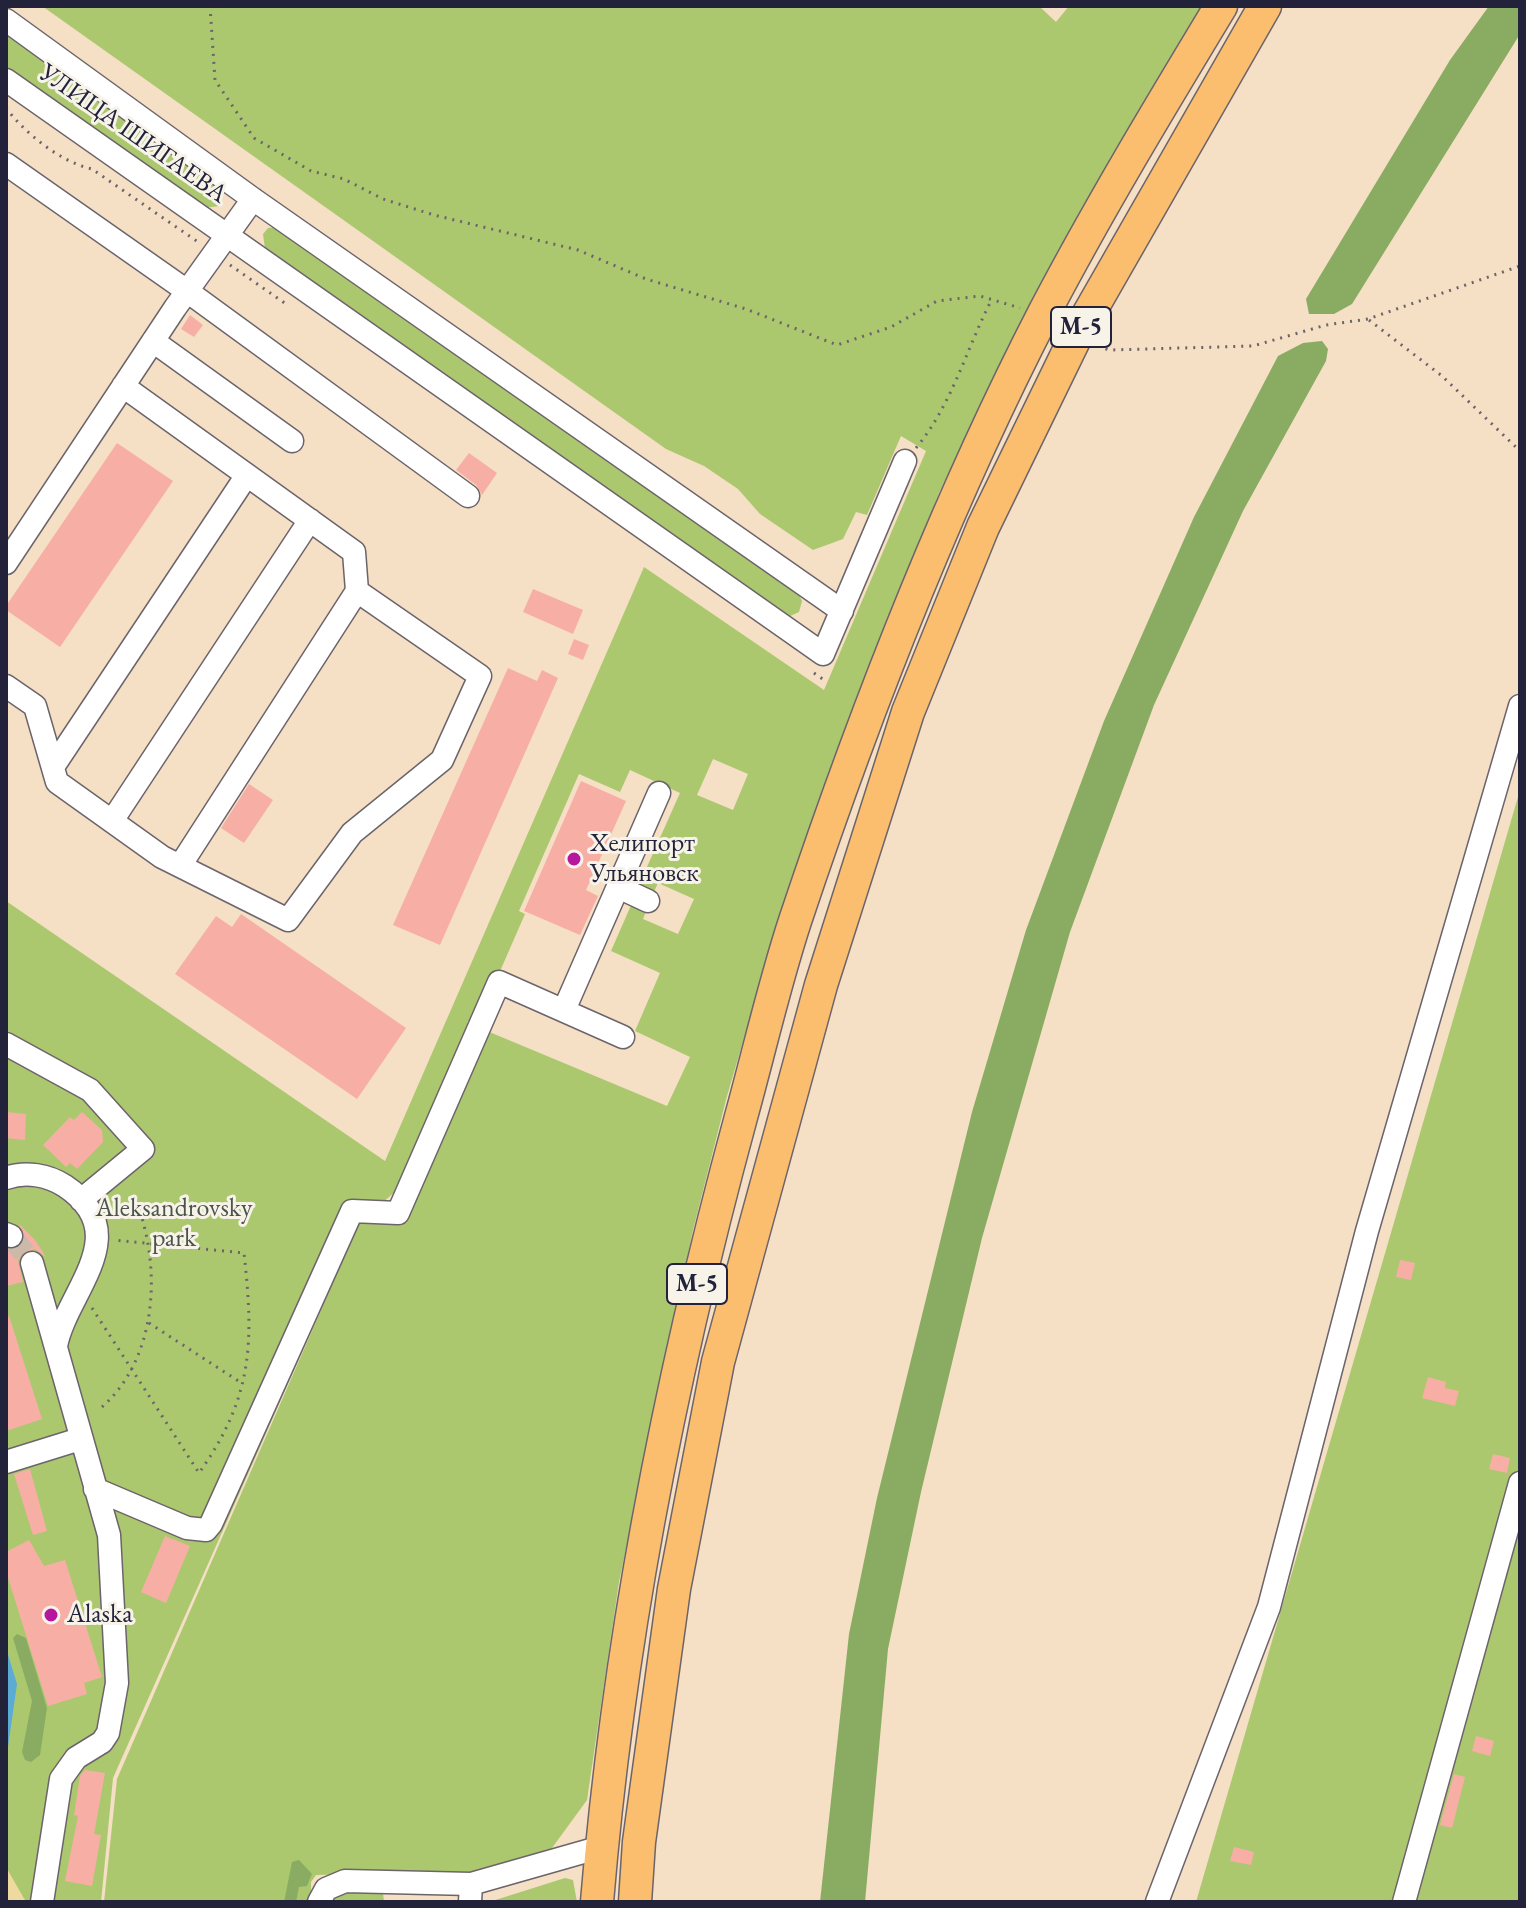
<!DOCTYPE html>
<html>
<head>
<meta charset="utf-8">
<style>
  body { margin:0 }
  #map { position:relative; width:1526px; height:1908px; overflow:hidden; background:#f5dfc5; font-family:"EB Garamond",serif }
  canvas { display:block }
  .frame { position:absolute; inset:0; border:8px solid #22223b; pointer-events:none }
</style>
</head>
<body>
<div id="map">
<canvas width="1526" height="1908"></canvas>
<div class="frame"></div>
</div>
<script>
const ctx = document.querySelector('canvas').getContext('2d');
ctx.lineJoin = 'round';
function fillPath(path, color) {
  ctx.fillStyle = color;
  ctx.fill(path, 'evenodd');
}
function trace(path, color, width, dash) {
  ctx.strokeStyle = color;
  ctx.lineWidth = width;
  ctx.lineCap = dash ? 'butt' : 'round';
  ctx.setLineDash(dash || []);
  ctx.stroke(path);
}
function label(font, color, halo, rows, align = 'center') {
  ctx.font = font + ' "EB Garamond",serif';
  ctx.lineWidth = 6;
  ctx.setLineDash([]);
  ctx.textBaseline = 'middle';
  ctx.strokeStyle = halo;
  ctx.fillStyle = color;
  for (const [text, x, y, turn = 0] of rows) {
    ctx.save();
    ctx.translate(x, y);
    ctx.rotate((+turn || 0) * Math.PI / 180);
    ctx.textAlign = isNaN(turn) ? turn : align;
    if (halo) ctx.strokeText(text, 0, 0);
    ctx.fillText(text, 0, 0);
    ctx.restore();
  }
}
const green = new Path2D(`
  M42 6H1039L1056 22 1069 6H1202L1030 305 939 493 862 689 780 916 727 1096 693 1230 619 1582 587 1800 552 1848 536 1859 491 1872 316 1875 311 1882V1902H104L117 1779 342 1262 113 1778 101 1902H6V901L385 1161 644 567 824 690 926 451 901 436 867 515 856 512 843 539 813 550 760 514 738 489 704 466 666 449ZM713 759 748 774 733 810 697 795ZM630 770 680 793 638 887 653 894 658 883 694 899 678 934 643 919 647 909 632 903 611 951 660 973 635 1031 690 1057 667 1106 487 1031 400 1225 359 1223 397 1190 470 1024 467 1023 494 985 525 914 519 911 579 774 620 792Z
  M6 35 216 184 223 192 220 206 204 208 6 70Z
  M278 227 798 593 802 601 799 612 788 617 265 249 263 234 268 228Z
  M1520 790V1902H1196Z
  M565 1878 573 1880 577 1902H489Z
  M351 1887 383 1893 384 1902H330Z`);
const forest = new Path2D(`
  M1489 6H1520V34L1352 304 1334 314H1309L1306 299 1450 60Z
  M1322 341 1328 349 1326 361 1243 511 1154 705 1070 932 982 1238 921 1492 888 1649 865 1902H820L849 1634 877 1498 972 1112 1026 930 1104 721 1194 517 1278 356 1303 343Z
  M17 1634 26 1638 47 1708 40 1755 31 1762 25 1760 22 1752 32 1701 13 1638Z
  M299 1860 312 1874 307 1886 299 1887 296 1902H284L292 1862Z`);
const sand = new Path2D(`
  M6 1867 26 1902H6Z`);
const water = new Path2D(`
  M6 1648 17 1684 6 1761Z`);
const building = new Path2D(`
  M190 315 203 325 194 337 181 329Z
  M117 443 173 481 60 647 6 610V606Z
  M469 453 497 473 482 495 476 485 456 470Z
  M533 589 583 610 573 634 523 612Z
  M574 639 589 645 583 660 568 654Z
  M508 668 537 681 542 670 558 678 440 945 393 925Z
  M581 781 626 801 586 890 598 896 580 935 524 911Z
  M249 784 273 800 244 843 221 828Z
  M241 914 406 1028 357 1099 175 974 216 916 232 927Z
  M6 1112 26 1114 25 1140 6 1138Z
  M82 1112 102 1130 103 1142 77 1169 70 1163 66 1167 43 1145 70 1117 74 1120Z
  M19 1224 35 1240 46 1257 35 1249 23 1253 18 1260 23 1282 6 1286V1249L19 1247 24 1240Z
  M1400 1260 1415 1263 1411 1280 1396 1277Z
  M6 1316H9L42 1419 6 1431Z
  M1428 1377 1446 1382 1445 1388 1459 1391 1455 1406 1422 1398Z
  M1493 1454 1510 1458 1507 1473 1489 1469Z
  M30 1469 47 1531 33 1535 14 1474Z
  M165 1536 190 1546 166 1603 141 1592Z
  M29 1540 44 1566 65 1560 102 1677 84 1683 87 1694 48 1706 6 1571V1552Z
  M1476 1736 1494 1741 1490 1756 1472 1751Z
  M85 1770 105 1773 94 1834 101 1835 92 1886 65 1881 78 1816 74 1815 80 1776Z
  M1454 1774 1465 1777 1452 1828 1440 1825Z
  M1234 1847 1254 1852 1251 1865 1230 1861Z`);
const minorTunnel = new Path2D(`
  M11 1236 32 1263`);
const path = new Path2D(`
  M210 6 215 80 254 138 311 171 344 179 383 199 434 215 578 250 646 279 746 309 837 345 891 327 937 301 980 296 1020 308
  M6 108C25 133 60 162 92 169L198 242
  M230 265 286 304
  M1369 320 1442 376 1520 451
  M1098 346 1109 350 1253 346 1326 325 1368 319 1520 266
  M916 448C953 403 966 349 992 299
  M814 673 824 680
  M92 1308 199 1473C253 1397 254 1343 244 1253L114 1240
  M149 1323 243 1384
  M102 1407C154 1361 161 1279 141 1215`);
const minor = new Path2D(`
  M6 20 253 199 842 611
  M6 80 823 654 905 461
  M6 164 187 291 468 496
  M153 341 292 441
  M6 563 175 308 253 199
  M6 686 35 706 57 782 162 857 288 920 352 833 442 760 480 676 357 591 354 552 123 386
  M53 767 247 475
  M112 821 310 520
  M180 866 357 591
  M618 887 648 901
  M564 1010 659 793
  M6 1044 90 1090 143 1149 81 1200
  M6 1178C26 1171 48 1175 65 1186 137 1234 66 1292 56 1346
  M6 1234 11 1236
  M32 1263 109 1535 117 1683 108 1733 102 1742 76 1758 61 1779 42 1902
  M6 1462 80 1439
  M95 1489 187 1528 206 1530 211 1524 352 1211 398 1213 499 982 623 1037
  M319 1902 326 1889 345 1881 471 1884
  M470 1902 471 1884 601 1847
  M1157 1902 1269 1607 1367 1231 1520 706
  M1404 1902 1520 1483`);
const highway = new Path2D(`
  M597 1902C619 1636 671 1374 741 1117 759 1052 774 985 795 921 864 714 944 507 1044 313 1099 208 1160 107 1221 6
  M635 1902 639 1842 674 1589 718 1362 821 985 908 712 983 527 1076 336 1265 6`);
const markers = [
  [574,859,8,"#b5179e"],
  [51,1615,8,"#b5179e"]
];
const shields = [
  [1081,327,60],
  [697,1284,60]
];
const shieldNames = [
  ["М-5",1081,327],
  ["М-5",697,1284]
];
const streetNames = [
  ["УЛИЦА ШИГАЕВА",133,134,35]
];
const poiNames = [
  ["Хелипорт",590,844],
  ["Ульяновск",590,874],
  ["Alaska",67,1615]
];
const parkNames = [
  ["Aleksandrovsky",174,1209],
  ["park",174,1239]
];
fillPath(green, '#acc86f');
fillPath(forest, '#89ac62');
fillPath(sand, '#eeda9e');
fillPath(water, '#5babd5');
fillPath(building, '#f7afa5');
trace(minorTunnel, '#cbb9a9', 22, [22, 11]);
trace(minor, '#6c646b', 25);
trace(highway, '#6c646b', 35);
trace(path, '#6c646b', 3, [2, 6]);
trace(minor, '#fff', 22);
trace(highway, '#fbbe6e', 32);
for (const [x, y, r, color] of markers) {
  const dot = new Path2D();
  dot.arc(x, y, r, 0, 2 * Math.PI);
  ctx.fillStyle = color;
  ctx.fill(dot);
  trace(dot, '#f7f3e8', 3);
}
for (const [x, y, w] of shields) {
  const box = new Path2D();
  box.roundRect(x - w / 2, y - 20, w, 40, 6);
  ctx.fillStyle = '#f7f3e8';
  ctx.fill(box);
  trace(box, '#22223b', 2);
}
label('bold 24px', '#22223b', null, shieldNames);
label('26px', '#22223b', '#f7f3e8', streetNames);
label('26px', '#22223b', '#f7f3e8', poiNames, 'left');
label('26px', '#4b544b', '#f7f3e8', parkNames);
</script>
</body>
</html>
